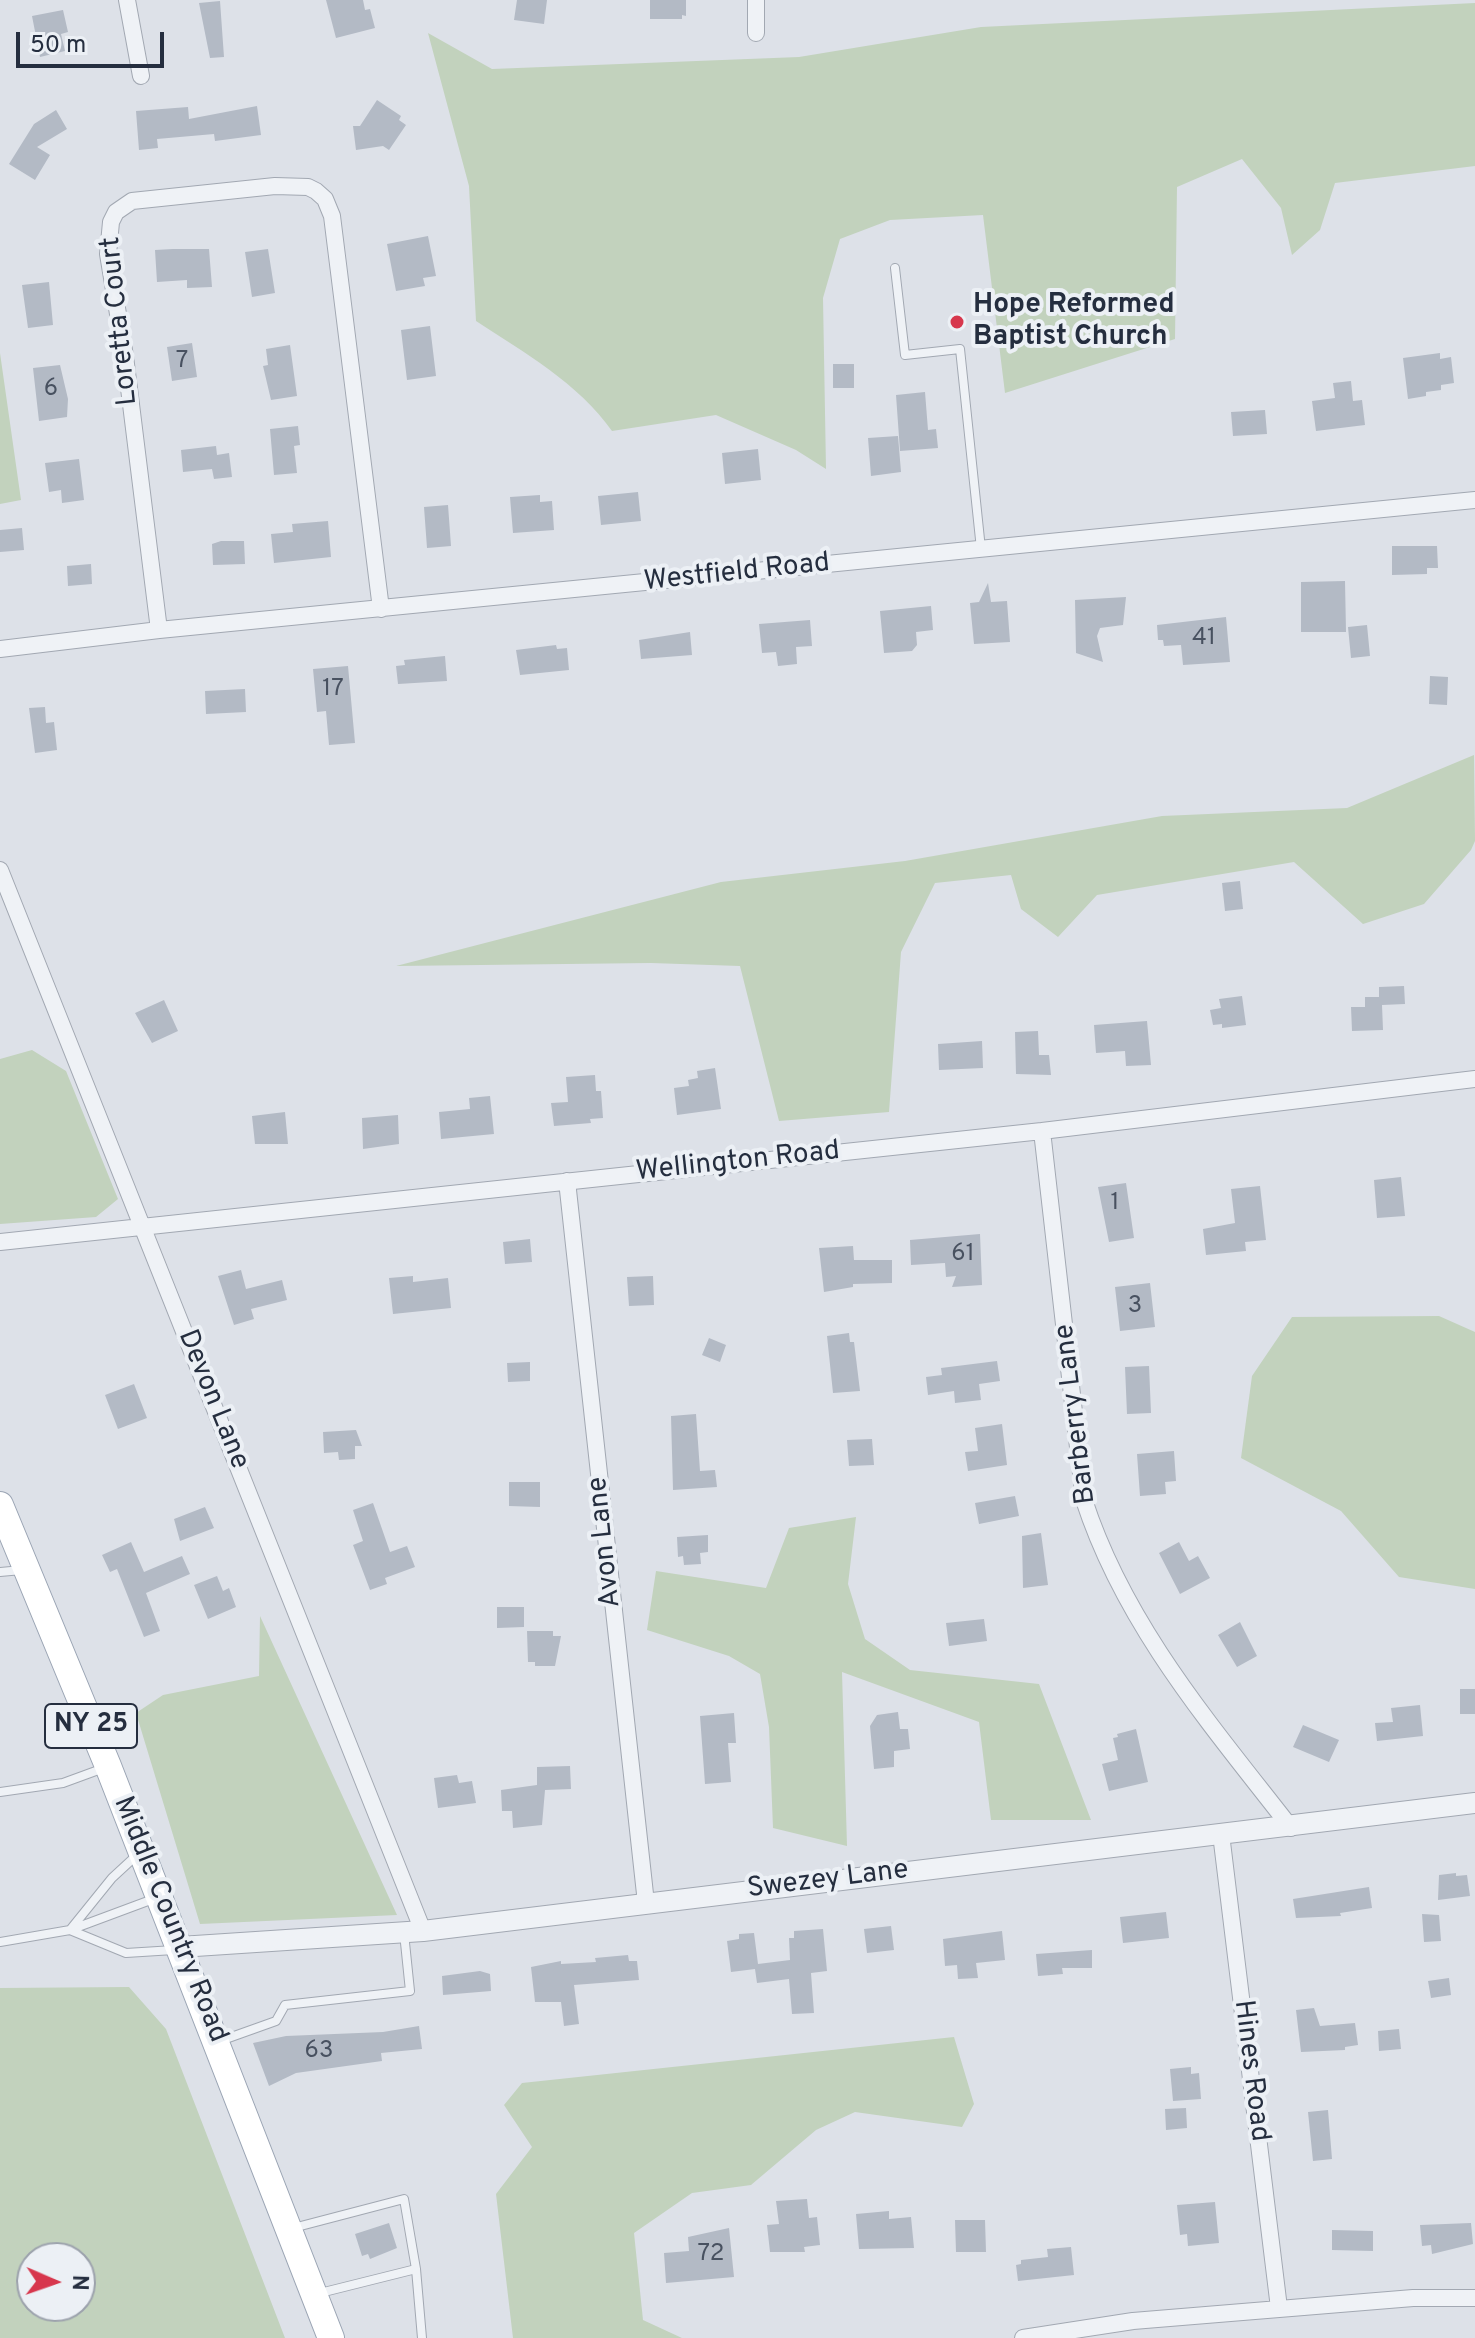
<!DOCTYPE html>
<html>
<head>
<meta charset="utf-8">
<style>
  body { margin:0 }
  #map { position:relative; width:1475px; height:2338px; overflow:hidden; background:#dde1e8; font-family:Overpass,sans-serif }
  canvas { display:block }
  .north { position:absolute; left:16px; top:2242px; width:80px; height:80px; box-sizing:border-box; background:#ecf0f5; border:2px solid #9ca2ac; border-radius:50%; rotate:92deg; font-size:22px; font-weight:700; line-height:32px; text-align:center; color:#252e3f }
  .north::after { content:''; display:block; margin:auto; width:28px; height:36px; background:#d7374d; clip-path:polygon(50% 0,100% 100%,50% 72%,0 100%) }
  .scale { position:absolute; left:16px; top:32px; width:148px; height:36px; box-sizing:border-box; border:4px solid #252e3f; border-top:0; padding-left:10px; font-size:24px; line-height:28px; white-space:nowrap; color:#252e3f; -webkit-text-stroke:6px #ecf0f5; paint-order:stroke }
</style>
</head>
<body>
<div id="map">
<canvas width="1475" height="2338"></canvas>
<div class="north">N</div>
<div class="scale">50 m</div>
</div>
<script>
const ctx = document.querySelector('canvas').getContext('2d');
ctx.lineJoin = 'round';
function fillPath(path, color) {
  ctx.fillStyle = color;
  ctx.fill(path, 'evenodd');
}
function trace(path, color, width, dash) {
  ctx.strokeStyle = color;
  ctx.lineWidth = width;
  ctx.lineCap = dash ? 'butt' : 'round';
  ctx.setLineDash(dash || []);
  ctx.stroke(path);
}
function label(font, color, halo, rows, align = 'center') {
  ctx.font = font + ' Overpass,sans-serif';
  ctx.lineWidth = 8;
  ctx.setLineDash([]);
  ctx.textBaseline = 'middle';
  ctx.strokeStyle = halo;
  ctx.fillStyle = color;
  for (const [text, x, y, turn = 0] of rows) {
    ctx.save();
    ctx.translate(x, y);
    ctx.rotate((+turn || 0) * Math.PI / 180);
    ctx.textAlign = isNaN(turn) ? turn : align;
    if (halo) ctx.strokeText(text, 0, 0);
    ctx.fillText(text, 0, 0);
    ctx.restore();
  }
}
const green = new Path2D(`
  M1475 3V166L1335 183 1320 230 1292 255 1281 208 1242 159 1177 187 1175 339 1005 393 983 215 890 220 840 239 823 298 826 469 796 450 716 415 612 431C578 383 525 353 476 321L469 186 428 33 492 69 799 57 981 27Z
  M0 353 21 500 0 504Z
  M1474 755 1475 841 1471 850 1424 904 1363 924 1294 862 1097 895 1058 937 1021 909 1011 875 935 883 901 952 889 1112 779 1121 740 966 651 963 396 966 721 882 905 861 1162 816 1347 808Z
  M32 1050 66 1071 118 1199 96 1217 0 1224V1059Z
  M1439 1316 1475 1332V1589L1399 1577 1341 1511 1241 1458 1252 1376 1292 1317Z
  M856 1517 848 1584 865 1639 910 1670 1039 1684 1091 1820H991L979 1722 842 1672 847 1846 773 1828 769 1727 760 1674 729 1656 647 1630 656 1571 766 1588 789 1528Z
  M260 1616 397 1915 200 1924 136 1713 163 1695 259 1676Z
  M129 1987 166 2029 285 2338H0V1988ZM32 2258H80V2306H32Z
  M954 2037 974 2104 962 2127 855 2112 816 2130 751 2185 692 2193 634 2233 643 2320 682 2338H513L496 2194 532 2147 504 2105 522 2083Z`);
const building = new Path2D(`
  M326 0H363L365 10 370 9 375 28 336 38Z
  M517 0H547L544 24 514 20Z
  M650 0H686V16L682 15V19H650Z
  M220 1 224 57 210 58 199 3Z
  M63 10 68 32 61 34 65 51 40 57 32 16Z
  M377 100 401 116 399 120 406 125 389 150 383 146 356 150 353 126H360Z
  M257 106 261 135 215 141 214 134 157 139 158 148 139 150 136 111 188 107 189 119Z
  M56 110 67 129 37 147 50 155 35 180 9 164 34 124Z
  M428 236 436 276 423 278 425 286 396 291 387 244Z
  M173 249H209L212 287 187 288V280L157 282 155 250Z
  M268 249 275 293 252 297 245 252Z
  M49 282 53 325 28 328 22 285Z
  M430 326 436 376 407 380 401 330Z
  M192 343 197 377 172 381 167 347Z
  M290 345 297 396 271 400 263 366 268 365 266 349Z
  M1440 353V359L1451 357 1454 383 1441 385V390L1426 392V396L1408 399 1403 358Z
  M833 364H854V388H833Z
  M60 365 68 399 67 417 39 421 33 368Z
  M1351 381 1353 401 1362 400 1365 425 1316 431 1312 401 1335 398 1333 383Z
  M925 392 928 430 936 429 938 448 900 451 896 395Z
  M1265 410 1267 434 1233 436 1231 412Z
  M298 426 300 445 294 446 297 473 274 475 270 429Z
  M898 436 901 472 871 476 868 438Z
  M216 446 217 455 229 453 232 477 214 479 212 469 183 472 181 450Z
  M758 449 761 480 725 484 722 453Z
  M79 459 84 500 62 503 61 490 49 492 45 463Z
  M638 492 641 521 601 525 598 496Z
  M540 495V502L552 501 554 530 513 533 510 497Z
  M448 505 451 546 427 548 424 507Z
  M328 521 331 557 274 563 271 534 293 532 292 524Z
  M22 528 24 550 0 552V530Z
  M221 541H244L245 564 213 565 212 544Z
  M1392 546H1437L1438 568H1427V574L1392 575Z
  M91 564 92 584 68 586 67 566Z
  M1345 581 1346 632H1301V582Z
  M988 583 991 602 1007 601 1010 642 974 644 970 603 979 602Z
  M1126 597 1123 625 1100 628 1097 636 1103 662 1076 653 1075 600Z
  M931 606 933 630 916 632 917 645 912 651 884 653 880 611Z
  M1226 617 1230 662 1183 665 1181 645 1164 646 1163 640H1158L1157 625Z
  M810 620 812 646 796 647 797 664 778 666 776 652 762 653 759 624Z
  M1367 625 1370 656 1351 658 1348 627Z
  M690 632 692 655 641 659 639 640Z
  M556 645 557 649 567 648 569 670 520 675 516 650Z
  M445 656 447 681 398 684 396 666 405 665 404 660Z
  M348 666 355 743 329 745 326 711 317 712 313 669Z
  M1430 676 1448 677 1447 705 1429 704Z
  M245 689 246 712 206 714 205 691Z
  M45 707 46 723 54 722 57 750 35 753 29 708Z
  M1240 881 1243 909 1225 911 1222 883Z
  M1404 986 1405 1004 1382 1005 1383 1030 1352 1031 1351 1007H1365V997H1379V987Z
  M1242 996 1246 1025 1222 1028V1024L1213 1025 1210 1010 1221 1008 1219 999Z
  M164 1000 178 1031 152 1043 135 1013Z
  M1147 1021 1151 1065 1126 1066 1125 1051 1096 1053 1094 1025Z
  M1038 1031 1039 1055H1049L1051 1075 1016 1074 1015 1032Z
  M982 1041 983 1068 939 1070 938 1044Z
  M715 1068 721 1109 677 1115 674 1088 689 1086 688 1080 698 1078 697 1071Z
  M595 1075 596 1091H601L603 1118 590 1119 591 1123 554 1126 551 1103 568 1102 566 1077Z
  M490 1096 494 1134 441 1139 439 1112 470 1109 469 1098Z
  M285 1112 288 1144H255L252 1116Z
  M398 1115 399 1144 363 1149 362 1118Z
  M1401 1177 1405 1216 1377 1218 1374 1180Z
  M1126 1183 1134 1238 1109 1242 1098 1187Z
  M1260 1186 1266 1240 1245 1242 1246 1251 1206 1255 1203 1229 1235 1223 1231 1189Z
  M980 1234 982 1285 952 1287 956 1276 946 1277 945 1263 911 1265 910 1240Z
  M530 1239 532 1262 505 1264 503 1242Z
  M853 1246 854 1260H892V1283L853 1284V1287L824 1292 819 1248Z
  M241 1270 246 1289 282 1280 287 1300 251 1309 254 1319 234 1325 218 1276Z
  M413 1276V1282L448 1278 451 1308 393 1314 389 1278Z
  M653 1276 654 1305 629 1306 627 1277Z
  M1150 1283 1155 1327 1120 1331 1115 1287Z
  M849 1333 850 1342H854L860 1391 833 1393 827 1336Z
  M709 1338 726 1345 720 1362 702 1355Z
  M997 1361 1000 1381 979 1384 981 1400 955 1403 954 1391 928 1395 926 1377 942 1375 941 1368Z
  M530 1362V1381L508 1382 507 1363Z
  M1149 1366 1151 1413 1127 1414 1125 1367Z
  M134 1384 147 1418 118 1429 105 1395Z
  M696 1414 700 1471 715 1470 717 1487 673 1490 671 1416Z
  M1002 1424 1007 1465 968 1471 965 1452 978 1451 975 1428Z
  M356 1430 362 1446H355V1459L339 1460 338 1452 324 1453 323 1432Z
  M872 1439 874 1465 849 1466 847 1440Z
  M1174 1451 1176 1481 1165 1482 1166 1494 1140 1496 1137 1454Z
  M509 1482H540V1507L509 1506Z
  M1015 1496 1019 1516 979 1524 975 1503Z
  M373 1503 390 1552 407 1546 415 1567 385 1578 387 1584 370 1590 353 1545 363 1541 353 1510Z
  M205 1507 214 1528 180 1541 174 1519Z
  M1041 1533 1048 1585 1023 1588 1022 1536Z
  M708 1535V1552L700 1553 701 1564 684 1565 683 1556 678 1557 677 1537Z
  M131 1542 144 1572 182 1556 190 1574 146 1593 160 1631 144 1637 117 1569 110 1572 102 1555Z
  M1179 1542 1189 1561 1198 1556 1210 1578 1180 1594 1159 1553Z
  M217 1576 223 1591 229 1588 236 1607 208 1619 194 1585Z
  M497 1607H524V1627L497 1628Z
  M984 1619 987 1641 949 1646 946 1623Z
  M1240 1622 1257 1656 1237 1667 1218 1635Z
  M527 1631H553V1636H561L555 1666H535V1662H528Z
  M1460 1689H1475V1714H1460Z
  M1420 1705 1423 1736 1377 1741 1375 1723 1393 1722 1391 1708Z
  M898 1712 900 1729H908L910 1749 894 1751V1767L874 1769 870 1726 877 1715Z
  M734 1713 736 1743H728L731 1782 705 1784 700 1716Z
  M1303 1725 1339 1740 1329 1762 1293 1747Z
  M1136 1729 1148 1782 1109 1791 1102 1764 1118 1760 1113 1738 1118 1737 1117 1734Z
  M570 1766 571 1789 545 1790 542 1825 513 1828 512 1811H502L501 1790 537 1785V1767Z
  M457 1775 459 1783 472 1781 476 1803 438 1808 434 1778Z
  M1456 1873V1876L1467 1875 1470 1896 1438 1900 1439 1875Z
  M1369 1887 1372 1908 1340 1913 1341 1916 1296 1918 1293 1899Z
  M1166 1912 1169 1938 1123 1943 1120 1917Z
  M1422 1914 1439 1915 1441 1941 1424 1942Z
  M891 1926 894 1950 867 1953 864 1929Z
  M823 1929 827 1971 811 1973 814 2013 792 2014 789 1979 757 1983 755 1969 731 1972 727 1941 739 1939V1934L754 1933 758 1964 790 1960 789 1938H794V1931Z
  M1002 1931 1005 1960 976 1963 978 1978 958 1979 957 1965 945 1966 943 1939Z
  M1092 1950V1968H1062L1063 1974 1038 1976 1036 1954Z
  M628 1955 629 1961H637L639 1980 574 1985 579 2024 564 2026 561 2002H535L531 1967 561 1961V1964L596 1962 595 1958Z
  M480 1971 490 1974 491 1991 443 1995 442 1976Z
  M1449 1978 1451 1995 1431 1998 1428 1981Z
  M1314 2008 1320 2026 1355 2023 1358 2045 1345 2047V2050L1301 2052 1296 2010Z
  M419 2026 422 2049 381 2053 382 2061 296 2073 269 2086 253 2043 286 2036 383 2032Z
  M1399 2029 1401 2049 1379 2051 1378 2031Z
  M1191 2067V2074L1199 2073 1201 2099 1173 2101 1170 2069Z
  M1186 2108 1187 2128 1166 2130 1165 2109Z
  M1328 2110 1332 2159 1313 2161 1308 2112Z
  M807 2199 809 2218 817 2217 820 2245 804 2247 805 2252H770L767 2225 779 2224 776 2201Z
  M1215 2202 1219 2243 1188 2246 1187 2234 1180 2235 1177 2205Z
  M889 2211V2219L911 2217 914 2248 859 2249 856 2214Z
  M955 2220H985L986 2252H956Z
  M389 2223 397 2248 370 2259 368 2254 362 2256 355 2234Z
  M1471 2223 1473 2244 1432 2254 1431 2245 1422 2246 1420 2225Z
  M729 2228 734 2277 666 2283 664 2253 689 2251 688 2237Z
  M1332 2230 1373 2231V2251L1332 2250Z
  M1071 2247 1074 2275 1018 2281 1016 2265 1021 2264V2260L1048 2257 1047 2249Z`);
const service = new Path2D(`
  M895 268 905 355 960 349 981 549
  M0 1572 22 1570
  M0 1792 63 1783 104 1768
  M138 1854 112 1878 70 1930 126 1953 174 1950
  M0 1942 70 1930 156 1898
  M220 2041 276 2021 285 2005 410 1991 404 1933
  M293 2228 404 2199 416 2269
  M316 2294 416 2269 422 2338`);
const minor = new Path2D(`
  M127 0 141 76
  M756 33V0
  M159 630 125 356 108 254 111 222 116 212 132 201 275 186 308 187 316 191 325 199 332 216 381 609
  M0 649 159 630 1475 500
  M0 870 423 1931
  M1042 1131 1084 1500C1125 1626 1211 1725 1291 1828
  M567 1181 646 1903
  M0 1242 1042 1131 1475 1079
  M1221 1834 1279 2308
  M1023 2338 1133 2321 1413 2298H1475`);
const tertiary = new Path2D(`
  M180 1947 423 1931 1475 1803`);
const primary = new Path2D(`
  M0 1505 108 1766 331 2338`);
const markers = [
  [957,322,8,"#d7374d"]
];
const numberNames = [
  ["7",182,362],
  ["6",51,390],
  ["41",1204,639],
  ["17",333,690],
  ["1",1115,1204],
  ["61",963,1255],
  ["3",1135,1307],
  ["63",319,2052],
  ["72",711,2255]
];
const shields = [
  [91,1726,92]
];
const shieldNames = [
  ["NY 25",91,1726]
];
const poiNames = [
  ["Hope Reformed",973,306],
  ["Baptist Church",973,338]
];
const streetNames = [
  ["Loretta Court",121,321,-96],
  ["Westfield Road",737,574,-6],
  ["Wellington Road",738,1163,-6],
  ["Devon Lane",212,1400,68],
  ["Barberry Lane",1077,1414,-97],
  ["Avon Lane",606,1542,-96],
  ["Swezey Lane",828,1881,-7],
  ["Middle Country Road",169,1920,68],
  ["Hines Road",1250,2071,83]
];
fillPath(green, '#c2d2bd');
fillPath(building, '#b3bac5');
trace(service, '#a2a8b2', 10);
trace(minor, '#a2a8b2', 18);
trace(tertiary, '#a2a8b2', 22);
trace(primary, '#9ba5b4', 28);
trace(service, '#eff2f6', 8);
trace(minor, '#eff2f6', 16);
trace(tertiary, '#eff2f6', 20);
trace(primary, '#fff', 26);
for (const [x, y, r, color] of markers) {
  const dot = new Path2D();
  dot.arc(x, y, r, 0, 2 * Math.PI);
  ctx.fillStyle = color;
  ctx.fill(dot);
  trace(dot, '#ecf0f5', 3);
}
label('24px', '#485160', null, numberNames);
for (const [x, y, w] of shields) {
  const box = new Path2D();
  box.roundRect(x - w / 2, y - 22, w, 44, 6);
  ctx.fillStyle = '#ecf0f5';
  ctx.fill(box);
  trace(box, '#252e3f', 2);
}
label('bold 26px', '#252e3f', null, shieldNames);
label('bold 28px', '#252e3f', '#ecf0f5', poiNames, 'left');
label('28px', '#252e3f', '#ecf0f5', streetNames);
</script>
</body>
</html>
